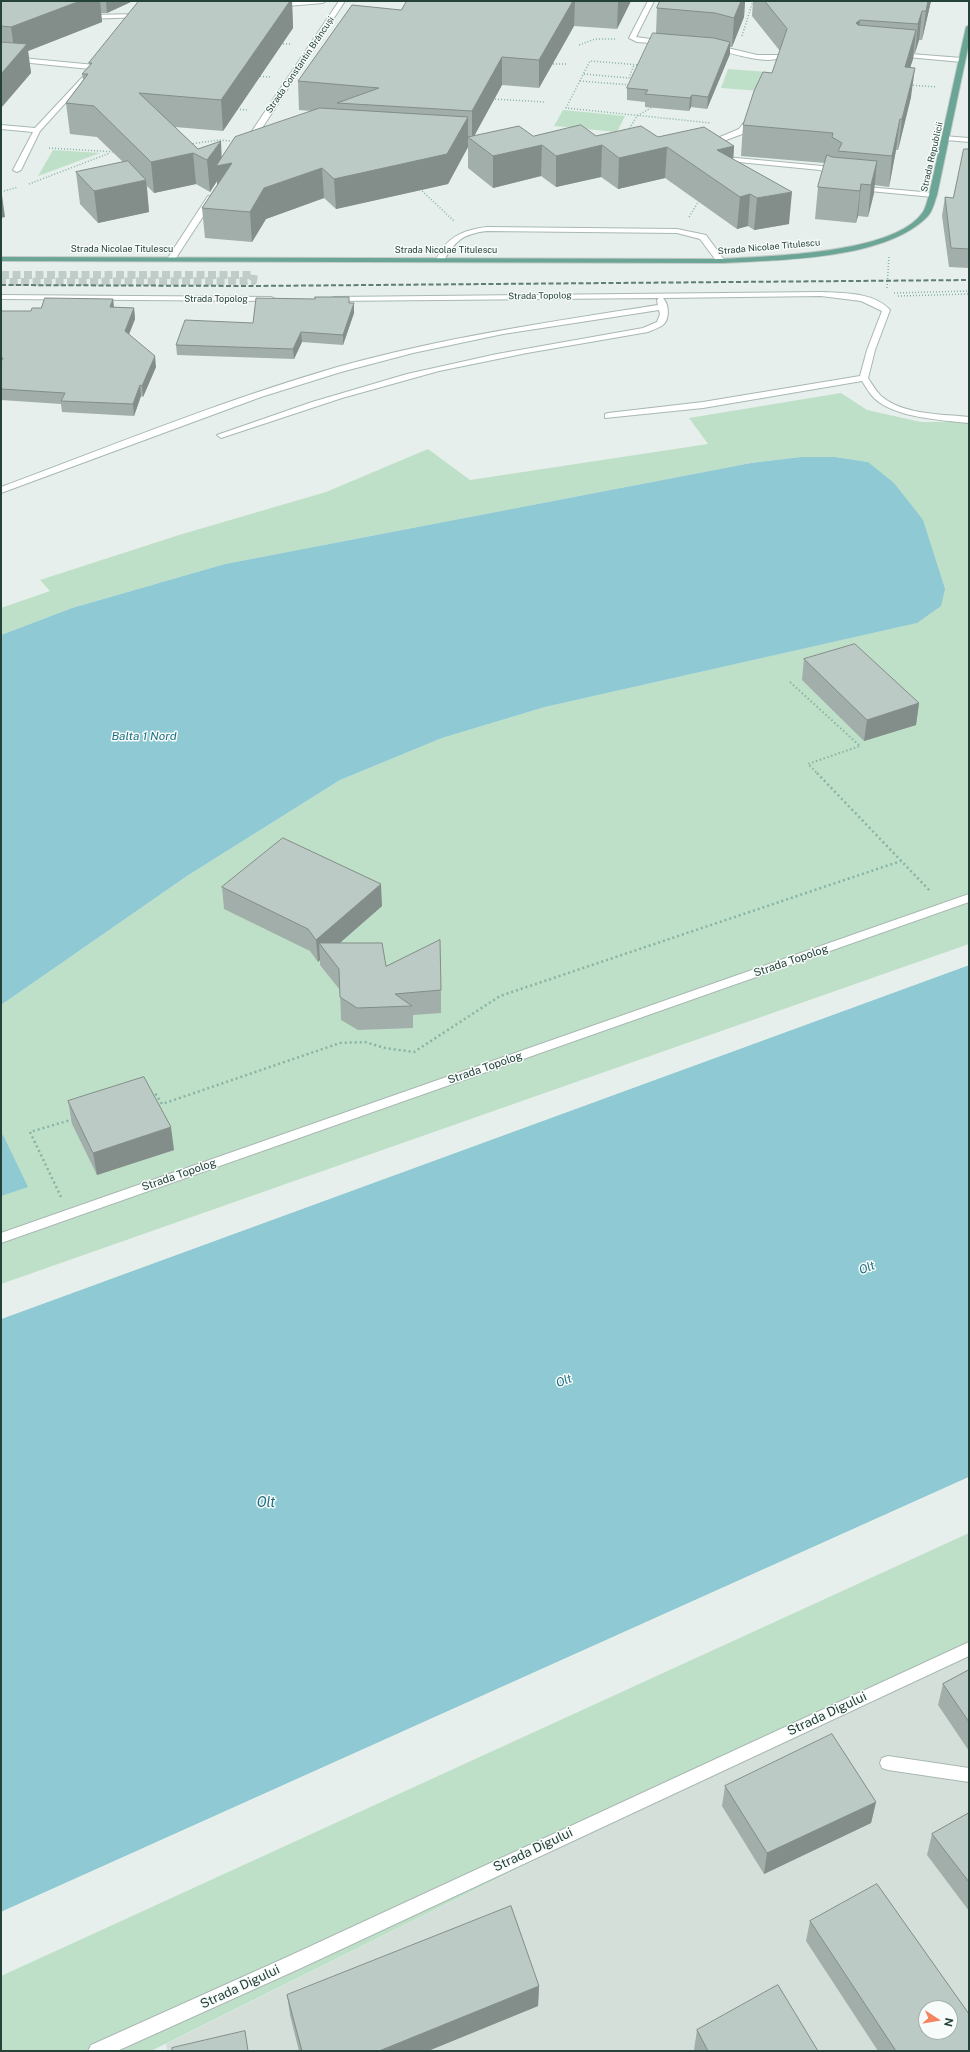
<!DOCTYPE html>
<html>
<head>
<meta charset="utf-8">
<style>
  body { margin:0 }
  #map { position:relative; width:970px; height:2052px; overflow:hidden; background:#e6efeb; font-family:"Public Sans",sans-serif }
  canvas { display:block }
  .frame { position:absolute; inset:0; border:2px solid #24423a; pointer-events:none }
  .north { position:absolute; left:918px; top:2000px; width:40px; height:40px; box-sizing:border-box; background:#f7fbf9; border:1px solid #a3b1ad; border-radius:50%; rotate:102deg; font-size:11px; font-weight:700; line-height:16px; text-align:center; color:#24423a }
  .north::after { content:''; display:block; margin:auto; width:14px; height:18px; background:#f4845f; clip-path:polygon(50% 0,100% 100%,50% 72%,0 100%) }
</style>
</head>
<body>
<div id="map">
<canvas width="970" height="2052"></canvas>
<div class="frame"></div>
<div class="north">N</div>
</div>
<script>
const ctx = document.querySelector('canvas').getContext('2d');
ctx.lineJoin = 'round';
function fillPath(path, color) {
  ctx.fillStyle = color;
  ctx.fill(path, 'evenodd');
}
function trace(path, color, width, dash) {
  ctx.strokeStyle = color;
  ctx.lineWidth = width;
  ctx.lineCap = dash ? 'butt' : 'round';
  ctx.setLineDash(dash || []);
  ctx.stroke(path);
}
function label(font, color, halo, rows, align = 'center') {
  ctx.font = font + ' "Public Sans",sans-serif';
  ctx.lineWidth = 3;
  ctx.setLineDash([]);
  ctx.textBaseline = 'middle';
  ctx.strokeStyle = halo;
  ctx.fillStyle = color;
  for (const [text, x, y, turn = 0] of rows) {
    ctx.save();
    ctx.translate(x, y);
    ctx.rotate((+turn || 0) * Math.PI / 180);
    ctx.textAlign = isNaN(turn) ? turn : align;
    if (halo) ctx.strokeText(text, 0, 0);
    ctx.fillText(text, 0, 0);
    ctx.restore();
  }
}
const built = new Path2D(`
  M969 1644V2051H167L166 2044ZM926 2008H950V2032H926Z`);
const green = new Path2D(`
  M728 69 768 72 761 91 721 88Z
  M563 110 625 116 617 132 554 126Z
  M53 150 100 153 38 176Z
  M841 393 867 410 921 422H969V944L1 1284V1005L187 876 340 780 442 738 545 707 916 623 868 462 835 457H801L751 463 225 564 72 608 1 635V608L50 591 40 580 179 535 326 492 428 449 470 480 708 444 689 418Z
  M969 1533V1644L151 2051H1V1976Z`);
const water = new Path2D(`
  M801 457H835L868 462 894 483 923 520 945 589 941 606 917 623 545 707 442 738 340 780 187 876 1 1005V635L72 608 225 564 751 463Z
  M969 965V1477L1 1912V1319Z
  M3 1135 28 1187 1 1196V1136Z`);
const pier = new Path2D(`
  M969 963V965L1 1319V1317Z
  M969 1477V1479L1 1914V1912Z`);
const minorTunnel = new Path2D(`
  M1 275H254L253 281 1 282`);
const pathFar2 = new Path2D(`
  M742 36 753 1
  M280 44H291
  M579 45 595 39H615
  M550 64H568
  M640 65 590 61 566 108 711 123
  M584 74 629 78 634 65
  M257 76 270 77
  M580 81 631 85
  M910 85 937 87
  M492 99 545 102
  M234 109 247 110
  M628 131 637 116 652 107
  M190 144 219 140 231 141
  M49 148 116 152
  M29 184 110 153
  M420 189 454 221
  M1 192 18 187
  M689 217 700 199
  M887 288 889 256
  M894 293 969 291
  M898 296 969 294`);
const pathFar1 = new Path2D(`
  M790 682 860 746 808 764 818 774`);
const path = new Path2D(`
  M817 773 930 891
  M151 1094 155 1093 162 1104 340 1043 365 1042 385 1048 414 1052 500 996 901 861
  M61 1197 30 1132 74 1119`);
const minor = new Path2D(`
  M300 1H326L323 3 275 7 272 5 275 3Z
  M339 1H345L251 145H245L244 143Z
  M648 1H654L636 37 665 41 668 43 667 44 637 42 629 38Z
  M142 14 144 15V17L86 19 83 17 86 15Z
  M715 45 757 55H777L780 57C769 66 727 52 713 48L712 47Z
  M898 53 962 58 965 60 962 62 896 56V54Z
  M1 56 95 65 98 67 40 131 21 170 17 172 13 170 33 132 1 129V125L35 128 90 69 1 60Z
  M749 116 756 118 745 133 710 146 703 144 739 129Z
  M943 136 969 138V142L946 140H943Z
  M715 156 822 166 837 174 834 181H831L827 179 829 175 820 170 718 160H715Z
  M856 186 933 193 937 195 933 197 859 190H856Z
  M208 196 215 198 174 261H168L167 259Z
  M487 227 677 229 706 235 725 261 718 263 700 239 677 233 487 231C462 234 455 241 443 262L436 260C446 237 463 230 487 227Z
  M821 292C843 293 874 292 890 310L875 350 868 378C872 384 876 391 881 396 903 415 942 414 969 417V423C942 420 895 418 874 398 869 393 866 387 862 381L703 408 605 418V414L608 413 703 402 860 376 867 350 882 311 861 301 821 296 663 298C669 304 670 319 663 325 659 328 652 330 648 332L527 353 439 371 342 398 224 437 221 438 217 435 312 402 407 374 497 354 643 328 657 322 660 314 659 310 503 334 413 353 341 372 261 397 1 493V487C111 446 221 401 334 368 440 338 549 322 658 305L657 300 659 298 331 301 330 299 334 297Z
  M1 295 271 297 275 299 271 301 1 299Z
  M969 894V902L1 1243V1233Z
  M969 1642V1656L299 1969 117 2051H88L91 2045 287 1957Z
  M888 1756 969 1768V1782L888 1770 882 1768 880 1763 882 1758Z`);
const major = new Path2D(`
  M969 25V43L937 195C934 203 933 211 927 217 884 260 779 260 721 263L1 261V257L721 259C768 256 895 254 923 212 926 207 927 201 929 195L966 27Z`);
const rail = new Path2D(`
  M1 285 253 286 969 280`);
const wall = new Path2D(`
  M1 1H133L107 13H101L102 22 28 51 31 73 1 108Z
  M139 1H292L293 28 223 131 175 127 198 149 222 158 312 111 299 110 298 81 401 10 407 1H631L617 29 574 26 539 88 502 85 474 136H596L658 137 734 146 733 159 789 224 754 230 748 226 737 229 665 178 618 189 601 177 556 187 541 176 493 188 468 168V140V147L448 184 336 209 324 198 266 219 252 242 205 238 202 208 217 185V181L210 192 196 184 154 193 147 186 149 212 98 223 80 204 76 172 123 162 97 137 70 134 66 103 83 80 82 74 90 65 89 63Z
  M660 1H745L744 17 732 47H730V54L707 109 691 107 689 111 645 107V102L627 100V88L656 33 657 8Z
  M753 1H931L922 40H919L915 53H914L913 59 910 67 911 97 898 150H896L889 187 874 185V193L868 217 858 216 856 223 815 219 818 187 825 163 741 156 743 125 772 73 780 51 752 16Z
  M969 149V268L949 267 942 216 945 197 953 198Z
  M113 299 114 307 134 308 135 319 129 334 156 367 143 397 141 396 134 416 62 412 61 404 1 400V311H31L41 308Z
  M350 303H354V313L343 345 302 342 294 359 177 355 176 345 253 323Z
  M804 659 919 703 916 725 864 741 802 680Z
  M222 887 382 906 340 943 386 966 441 990V1013L413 1015V1028L358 1030 341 1020 340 990 320 965V960L318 962 310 951 224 909Z
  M68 1101 174 1150 97 1175 72 1124Z
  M969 1670V1751L938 1705 943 1684Z
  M725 1786 876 1802 871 1823 764 1874 722 1806Z
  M969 1813V1911L927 1855 932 1834Z
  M810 1921 969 2051H878L806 1941Z
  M539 1986 538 2006 428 2051H299L290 2015 287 1995Z
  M697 2030 818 2051H695L694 2050Z`);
const shadedWall = new Path2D(`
  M80 1H100L102 22 28 51 31 73 1 108V74L15 56 11 27Z
  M106 1H133L107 13Z
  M290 1H292L293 28 223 131 221 100Z
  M573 1H575L574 26 539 88V60Z
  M618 1H631L617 29 618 2Z
  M741 1H745L744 17 732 47 734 18Z
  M928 1H931L922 40 926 11Z
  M922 11 919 40 915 53 918 24Z
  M860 20 857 48 856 23Z
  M916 30 913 59 901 97 905 67Z
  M730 42V54L707 109 708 97Z
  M502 57V85L472 140V111Z
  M915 68 911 97 898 150 902 119Z
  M692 95 691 107 689 111 690 98Z
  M468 117V147L448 184 336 209 334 179Z
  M900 119 896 150 889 187 892 156Z
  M221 141 222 165 232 163 218 196 217 181 210 192 207 160Z
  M542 145 541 176 493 188V156Z
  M602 145 601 177 556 187V156Z
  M734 146 732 178 717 150Z
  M667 147 665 178 618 189 619 158Z
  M193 153 196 184 154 193 151 162Z
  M877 161 874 193 868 217 871 185Z
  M322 168 324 198 266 219 252 242 250 212 264 188Z
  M146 180 149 212 98 223 94 191Z
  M861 184 858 216 856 223 860 191Z
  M1 188 5 217 1 218Z
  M792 192 789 224 754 230 757 198Z
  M750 194 748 226 737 229 740 197Z
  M113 299 114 310 110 307Z
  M354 303V313L343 345V335Z
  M134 308 135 319 126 342 125 331Z
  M301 332 302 342 294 359 293 349Z
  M155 356 156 367 143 397 142 386Z
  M140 385 141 396 134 416 133 404Z
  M919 703 916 725 864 741 867 720Z
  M381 884 382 906 327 954 319 943 320 960 318 962 316 940Z
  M171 1127 174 1150 97 1175 93 1153Z
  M876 1802 871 1823 764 1874 767 1853Z
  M539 1986 538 2006 428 2051H379Z`);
const building = new Path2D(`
  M1 1H80L11 27 1 26Z
  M139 1H290L221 100 139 93 198 149 221 141 207 160 193 153 151 162 94 106 66 103 88 74H82L92 63H89Z
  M407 1H573L539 60 502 57 472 111 337 103 379 88 298 81 352 5 401 10Z
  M660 1H741L734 18 715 13 657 8Z
  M765 1H928L926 11H922L918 24 860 20 856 23 858 25 916 30 905 67 915 68 902 119H900L892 156 838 151 842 143 832 137 833 133 743 125 754 91 763 72 772 73 787 29Z
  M653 33 714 38 730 42 708 97 692 95 690 98 645 94 648 90 627 88Z
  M1 42 27 44 1 74Z
  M320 108 468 117 447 154 334 179 322 168 264 188 250 212 202 208 232 163 216 166 235 137Z
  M581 125 596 136 641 126 658 137 704 127 734 146 717 150 792 192 757 198 750 194 740 197 667 147 619 158 602 145 556 156 542 145 493 156 468 137 519 126 533 136Z
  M964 149H969V249L951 248 945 197 953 198Z
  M827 155 832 157 877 161 871 185 861 184 860 191 818 187Z
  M128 161 146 180 94 191 76 172Z
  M315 297H349V303H354L343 335 301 332 293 349 176 345 185 320 253 323 256 298 315 299Z
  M45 298 113 299 110 307 134 308 125 331 155 356 142 386 140 385 133 404 61 401 65 393 1 389V362L3 358H1V311H31L32 308H41Z
  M855 644 919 703 867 720 804 659Z
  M283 838 381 884 316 940 308 929 222 887Z
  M440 940 441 990 395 994 412 1006 357 1008 340 997 339 969 319 943H382L386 966Z
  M144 1077 171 1127 93 1153 68 1101Z
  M969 1670V1722L943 1684Z
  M832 1734 876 1802 767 1853 725 1786Z
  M969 1813V1882L932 1834Z
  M877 1884 969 2014V2051H896L810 1921ZM926 2008H950V2032H926Z
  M511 1906 539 1986 379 2051H302L287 1995Z
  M778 1985 818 2051H708L697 2030Z
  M245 2031 248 2051H172V2048Z`);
const farStreetnames = [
  ["Strada Constantin Brâncuși",300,65,-56],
  ["Strada Republicii",932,157,-77],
  ["Strada Nicolae Titulescu",769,247,-5],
  ["Strada Nicolae Titulescu",122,249],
  ["Strada Nicolae Titulescu",446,250],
  ["Strada Topolog",540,296,-1],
  ["Strada Topolog",216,299]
];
const streetNames = [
  ["Strada Topolog",791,961,-19],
  ["Strada Topolog",485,1068,-19],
  ["Strada Topolog",179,1175,-19]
];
const waterNames = [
  ["Balta 1 Nord",144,736],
  ["Olt",867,1268,-20],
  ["Olt",564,1381,-20]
];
const nearStreetnames = [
  ["Strada Digului",827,1714,-25],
  ["Strada Digului",533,1850,-25],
  ["Strada Digului",240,1987,-25]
];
const nearWaternames = [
  ["Olt",266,1503]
];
fillPath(built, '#d4dfda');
fillPath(green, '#bfe0c8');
fillPath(water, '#8ec9d4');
fillPath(pier, '#e6efeb');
trace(minorTunnel, '#bfccc8', 8, [8, 3.5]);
trace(minor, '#a8b8b2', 2);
trace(major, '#c2cac8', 2);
trace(pathFar2, '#86b3a5', 1.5, [1, 2]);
trace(pathFar1, '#86b3a5', 2, [1.5, 2.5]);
trace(path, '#86b3a5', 2.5, [2, 3]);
fillPath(minor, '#fff');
fillPath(major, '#6aa596');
trace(rail, '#5f7d75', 2, [5, 2.5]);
fillPath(wall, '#a1aea9');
fillPath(shadedWall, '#838d89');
fillPath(building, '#bbcac4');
trace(building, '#838d89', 1);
label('9px', '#24423a', '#f7fbf9', farStreetnames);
label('11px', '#24423a', '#f7fbf9', streetNames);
label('italic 12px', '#1c6f80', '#f7fbf9', waterNames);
label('13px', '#24423a', '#f7fbf9', nearStreetnames);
label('italic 14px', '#1c6f80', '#f7fbf9', nearWaternames);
</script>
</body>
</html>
